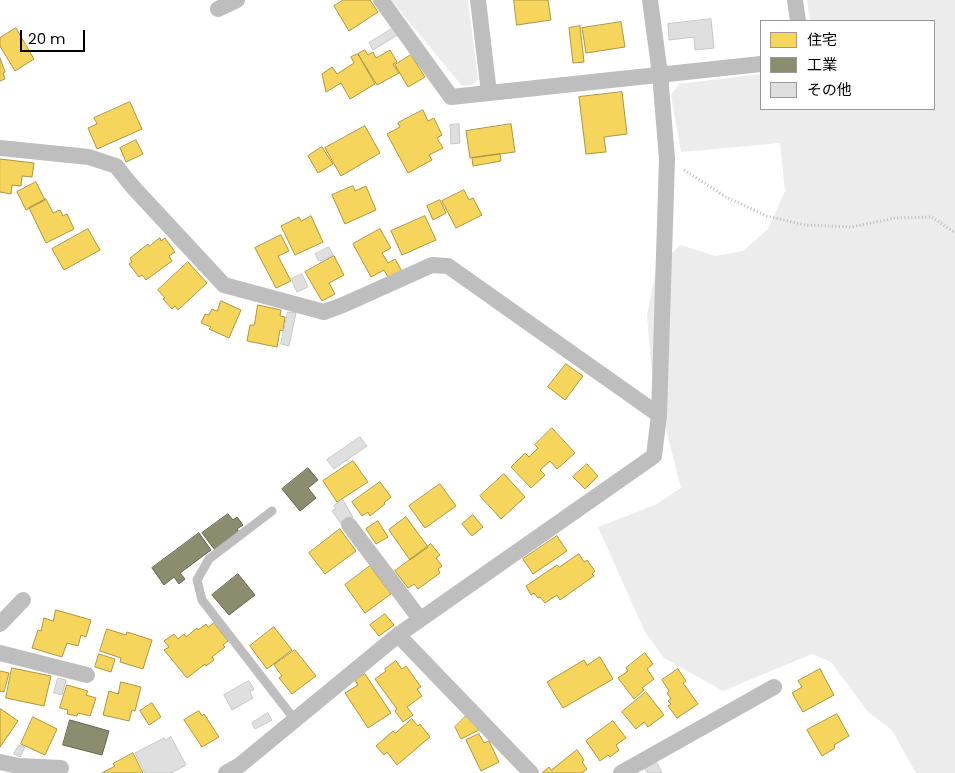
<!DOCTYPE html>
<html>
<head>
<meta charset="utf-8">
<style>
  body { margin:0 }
  #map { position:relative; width:955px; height:773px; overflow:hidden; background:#fff; font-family:Poppins,"Noto Sans JP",sans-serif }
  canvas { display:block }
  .legend { position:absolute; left:760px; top:20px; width:175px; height:90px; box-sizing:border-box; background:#fff; border:1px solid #999; margin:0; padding:6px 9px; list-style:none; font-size:15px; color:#000 }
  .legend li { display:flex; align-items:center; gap:10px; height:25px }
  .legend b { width:25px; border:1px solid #999 }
  .scale { position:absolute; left:20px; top:30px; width:65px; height:22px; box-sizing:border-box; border:2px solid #000; border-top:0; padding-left:6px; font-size:15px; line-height:18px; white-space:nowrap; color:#000; -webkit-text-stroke:4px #fff; paint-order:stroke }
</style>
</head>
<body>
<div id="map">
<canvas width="955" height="773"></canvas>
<ul class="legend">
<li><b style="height:14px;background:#f6d55c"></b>住宅</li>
<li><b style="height:14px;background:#8c8c6e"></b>工業</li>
<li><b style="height:14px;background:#dfdfdf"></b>その他</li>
</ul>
<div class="scale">20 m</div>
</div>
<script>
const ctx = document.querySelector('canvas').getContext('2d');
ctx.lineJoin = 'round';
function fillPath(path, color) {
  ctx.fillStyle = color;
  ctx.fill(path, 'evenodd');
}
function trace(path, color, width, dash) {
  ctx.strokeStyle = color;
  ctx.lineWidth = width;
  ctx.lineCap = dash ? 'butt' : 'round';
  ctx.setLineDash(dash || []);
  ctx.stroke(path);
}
const green = new Path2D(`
  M391 0H468L478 79 472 85 462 86Z
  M807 0H955V773H916L892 730 868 712 831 662 812 654 723 691 664 658 645 632 598 527 655 505 681 488 652 374 647 315 656 269 680 245 715 256 743 251 768 229 785 191 780 143 681 152 671 95 679 84 761 74V109H934V21H810Z`);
const homes = new Path2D(`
  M344 0H370L378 12 349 31 334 6Z
  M514 0H548L551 20 517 25Z
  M621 22 625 47 586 53 582 28Z
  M580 26 584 62 573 63 569 28Z
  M16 28 34 59 15 71 0 46V38Z
  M365 50 368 55 373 52 376 58 390 50 397 62 393 64 399 73 377 85 358 54Z
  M358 54 375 84 350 99 341 83 326 92 322 74 332 67 337 74 354 63 351 57Z
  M411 55 425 77 408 87 395 65Z
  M0 58 5 72 3 73 5 79 0 81Z
  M622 92 627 134 604 137 606 152 586 154 579 97Z
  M130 102 142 129 97 149 88 128 97 124 94 118Z
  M423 110 428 121 434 118 442 135 437 138 443 148 429 155 432 160 408 173 387 134 400 127 398 123Z
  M511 124 515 152 470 158 466 131Z
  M365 126 380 153 341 176 325 148Z
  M136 140 143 154 126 162 120 148Z
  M322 147 333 164 318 173 308 156Z
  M500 154 501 161 473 166 472 158Z
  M0 159 34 163 32 177 22 176 21 186 12 185 11 194 0 192Z
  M36 182 45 200 26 210 17 192Z
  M353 186 355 191 366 186 376 210 345 224 332 195Z
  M464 190 469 200 473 198 482 215 456 228 442 201Z
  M46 199 53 213 60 210 63 216 67 214 74 229 46 243 29 208Z
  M440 200 446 213 433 220 427 206Z
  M311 216 323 242 295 255 281 226 299 217 301 221Z
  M425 216 436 240 402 255 391 231Z
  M88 229 100 250 64 270 52 249Z
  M380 229 391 248 382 253 388 263 395 259 404 275 391 282 384 270 371 277 353 244Z
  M281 235 289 251 278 256 291 281 276 288 255 248Z
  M160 238 161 241 165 238 175 252 169 256 172 261 146 280 142 275 139 277 129 264 132 262 130 258 148 244 149 246Z
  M334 256 344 275 329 283 335 294 322 301 305 272Z
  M188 262 207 283 178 310 175 306 172 309 163 299 165 298 158 290Z
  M221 301 241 310 229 338 209 329 211 327 201 323 205 314 209 315 212 309 217 311Z
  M258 305 281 310 280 316 285 317 283 331 280 330 277 347 247 341 250 325H254Z
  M566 364 583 376 565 400 548 387Z
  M552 428 575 453 557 469 550 461 540 470 545 475 531 488 511 467 525 453 529 457 538 448 535 445Z
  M353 461 368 482 337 502 323 481Z
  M587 464 598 476 585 489 573 477Z
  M504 474 525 497 501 519 480 496Z
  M380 482 391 497 384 503 385 504 370 516 368 512 362 516 352 502Z
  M440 484 456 506 425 528 409 506Z
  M473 515 483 527 472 536 462 524Z
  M406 517 428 547 410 560 389 530Z
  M378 521 388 537 376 544 366 529Z
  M340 529 356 551 325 574 309 553Z
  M557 536 567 551 533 574 523 559Z
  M431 544 440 555 436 558 442 566 438 569 440 573 418 589 414 584 408 588 395 571Z
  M579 554 584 562 587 560 595 571 592 574 594 576 560 600 557 595 545 603 540 597 538 598 534 593 531 595 526 586 557 565 559 567Z
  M370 566 391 594 365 613 345 585Z
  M56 610 91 620 86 637 81 635 78 646 67 643 62 657 32 648 38 630 41 631 44 618 53 621Z
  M385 614 394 625 379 636 370 625Z
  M214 623 228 641 223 645 225 647 212 657 214 660 206 666 205 664 187 678 164 650 169 647 164 641 174 634 178 639 184 634 186 637 197 628 198 630 206 624 208 627Z
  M274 627 292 650 267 669 250 646Z
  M107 629 126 635 127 632 152 640 143 669 120 662 121 658 100 651Z
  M295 650 316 676 292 694 279 678 282 676 274 665Z
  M645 653 653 664 647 669 654 679 642 688 644 690 634 699 618 678 628 671 626 668Z
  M99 654 115 659 111 672 95 667Z
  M600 657 613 679 563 708 547 682 584 660 587 665Z
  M396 661 402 669 406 666 421 687 417 689 422 696 407 707 413 715 403 722 395 711 397 709 375 679 386 671 385 669Z
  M12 668 51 676 44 706 6 698Z
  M678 669 686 681 683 683 698 704 677 718 668 706 671 704 668 701 671 699 667 693 669 691 662 680Z
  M820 669 834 695 803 712 792 693 802 687 798 681Z
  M0 671 9 673 4 692 0 691Z
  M365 674 391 713 368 728 345 693 358 685 355 680Z
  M121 682 141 687 135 711 132 710 129 721 103 715 109 691 118 694Z
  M67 685 88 691 86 695 96 698 90 716 78 713 77 716 67 714 68 710 60 708Z
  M646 692 664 715 648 727 644 722 636 729 622 712Z
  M152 703 161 717 149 725 140 711Z
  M1 709 18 721 0 747V711Z
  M199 711 202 716 204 714 219 737 202 747 184 720Z
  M837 714 849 736 834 745 835 748 822 756 807 730Z
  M466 716 479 730 461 739 455 727Z
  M33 717 57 729 45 755 21 744Z
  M412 719 418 726 420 724 430 737 397 765 387 752 384 755 376 746 393 731 395 733Z
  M613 721 626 738 616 745 619 750 610 757 608 755 600 761 586 741Z
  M479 734 484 743 489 741 499 762 481 771 466 740Z
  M577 750 584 760 582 762 587 769 582 773H542L549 767 551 770Z
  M133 753 143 773H102L115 766 113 764Z`);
const industry = new Path2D(`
  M308 468 318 480 308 488 316 498 300 511 282 489Z
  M228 514 233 520 237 517 243 525 237 529 240 533 215 550 202 533Z
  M199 533 211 550 180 573 185 579 179 584 174 577 164 585 152 568Z
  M238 574 255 595 229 615 212 595Z
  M70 720 109 731 102 755 63 745Z`);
const building = new Path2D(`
  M711 19 714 48 695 50 694 37 669 40 668 24Z
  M395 27 399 34 373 50 369 43Z
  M459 124 460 143 451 144 450 125Z
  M329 247 333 255 321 261 320 260H318L315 254Z
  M302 274 308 287 297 292 291 279Z
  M288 312 296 313 289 346 281 344Z
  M360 437 367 446 334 469 327 460Z
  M343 500 353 517 342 525 332 511 336 509 334 506Z
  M58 678 66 680 62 695 54 693Z
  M249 681 254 689 250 692 253 698 232 710 224 695Z
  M268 713 272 720 255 729 252 723Z
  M171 737 186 765 171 773H145L135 753 164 738 165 740Z
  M19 745 25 747 20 757 14 754Z
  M657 763 662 773H648L645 769Z`);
const path = new Path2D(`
  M684 170 726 197 767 216 805 225 852 227 895 218 932 217 955 233`);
const service = new Path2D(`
  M272 511 209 559 197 580 202 600 295 720`);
const minor = new Path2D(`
  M381 0 451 97 489 93
  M478 0 489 93 761 64
  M795 0 798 21
  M218 9 237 0
  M0 148 89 157 116 166 132 186 224 285 324 312 343 305 432 265 448 266 659 415
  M349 525 420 619
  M0 624 23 600
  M398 635 531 773
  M0 653 87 675
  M0 762 19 766 61 768
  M226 773 240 765 398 635 654 456 659 415 667 159 660 74 650 0
  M621 773 774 687`);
fillPath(green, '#ececec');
fillPath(homes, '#f6d55c');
trace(homes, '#ac9540', 1);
fillPath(industry, '#8c8c6e');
trace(industry, '#62624d', 1);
fillPath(building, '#dfdfdf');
trace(building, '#c7c7c7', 1);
trace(path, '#b9b9b9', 3, [1, 2.5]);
trace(service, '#bebebe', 9);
trace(minor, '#bebebe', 16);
</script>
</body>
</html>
